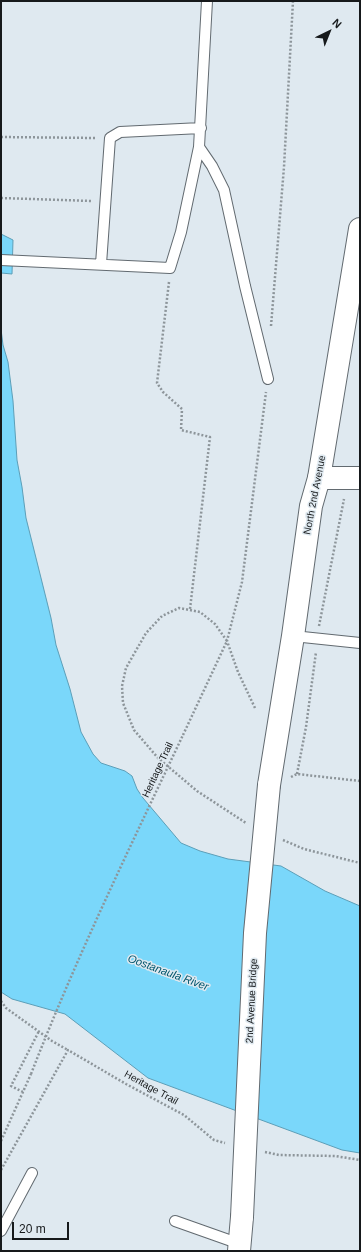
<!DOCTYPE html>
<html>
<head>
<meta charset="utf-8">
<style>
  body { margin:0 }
  #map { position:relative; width:361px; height:1252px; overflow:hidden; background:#dfe9f0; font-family:Arial,sans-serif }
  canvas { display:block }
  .frame { position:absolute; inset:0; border:2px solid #16191b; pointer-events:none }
  .north { position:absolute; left:309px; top:12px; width:40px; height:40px; -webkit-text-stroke:3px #dfe9f0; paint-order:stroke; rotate:43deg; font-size:11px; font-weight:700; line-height:16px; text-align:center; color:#16191b }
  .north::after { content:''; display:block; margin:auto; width:14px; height:18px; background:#16191b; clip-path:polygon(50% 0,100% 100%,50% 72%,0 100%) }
  .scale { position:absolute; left:12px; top:1222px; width:57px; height:18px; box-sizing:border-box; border:2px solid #16191b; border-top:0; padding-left:5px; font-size:12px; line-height:14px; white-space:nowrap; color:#16191b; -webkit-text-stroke:3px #dfe9f0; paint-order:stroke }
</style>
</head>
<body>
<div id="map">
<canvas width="361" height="1252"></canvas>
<div class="frame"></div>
<div class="north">N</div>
<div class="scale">20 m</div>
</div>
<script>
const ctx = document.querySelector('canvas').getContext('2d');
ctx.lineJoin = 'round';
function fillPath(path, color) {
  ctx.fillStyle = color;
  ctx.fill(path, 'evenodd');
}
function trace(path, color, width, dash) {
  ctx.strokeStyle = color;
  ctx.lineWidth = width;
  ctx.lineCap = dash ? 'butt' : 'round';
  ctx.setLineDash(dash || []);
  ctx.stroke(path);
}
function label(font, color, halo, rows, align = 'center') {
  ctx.font = font + ' Arial,sans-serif';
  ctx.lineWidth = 3;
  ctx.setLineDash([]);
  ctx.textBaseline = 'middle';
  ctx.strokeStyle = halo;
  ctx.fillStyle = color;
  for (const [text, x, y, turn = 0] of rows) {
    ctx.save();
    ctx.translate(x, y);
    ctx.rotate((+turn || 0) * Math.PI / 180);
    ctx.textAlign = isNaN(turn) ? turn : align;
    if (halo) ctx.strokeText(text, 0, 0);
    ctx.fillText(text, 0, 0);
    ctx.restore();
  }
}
const water = new Path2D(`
  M1 234 13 240 12 274 1 273Z
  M1 329 3 345 8 362 13 401 17 460 22 487 26 518 51 618 56 645 70 689 81 732 93 754 101 763 125 771 132 776 137 789 143 798 181 843 200 851 228 859 281 866 325 891 360 906V1153L342 1150 148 1078 65 1014 12 999 1 992Z`);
const path = new Path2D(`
  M1 137 96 138
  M1 198 92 201
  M169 282 157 383 163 392 182 409 181 430 210 437 190 609
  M271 326 284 167 293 1
  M319 626 344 499
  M255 708 238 672 227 641 242 582 266 392
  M183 735 227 641 215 624 200 612 179 608 162 616 146 633 126 668 122 686 123 703 134 730 158 758 197 791 246 823
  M297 774 306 727 316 652
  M291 777 297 774 360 781
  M283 840 304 849 360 863
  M1 1001 6 1008 52 1041 68 1050
  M23 1092 11 1086 39 1031
  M1 1141 31 1074
  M265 1152 279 1155 335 1156 360 1160
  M1 1170 68 1050 126 1084 184 1115 214 1140 225 1143`);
const service = new Path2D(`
  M199 147 212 166 224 190 245 286 268 379
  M1 260 170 268 181 232 199 147 207 1
  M101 264 110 138 120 132 201 128
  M293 636 360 643
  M175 1221 240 1244
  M1 1231 32 1173`);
const tertiary = new Path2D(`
  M319 478H360`);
const secondary = new Path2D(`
  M269 785 293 636 311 506 319 478 360 229
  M239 1251 242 1217`);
const pathBridge = new Path2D(`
  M31 1074C76 958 130 847 183 735`);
const secondaryBridge = new Path2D(`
  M242 1217 255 933 269 785`);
const streetNames = [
  ["North 2nd Avenue",315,495,-79],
  ["Heritage Trail",158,770,-65],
  ["2nd Avenue Bridge",252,1001,-87],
  ["Heritage Trail",151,1088,29]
];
const waterNames = [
  ["Oostanaula River",168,973,20]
];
fillPath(water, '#7ad7fa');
trace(water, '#5c9eb7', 1);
trace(service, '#626a70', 12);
trace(tertiary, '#626a70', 24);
trace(secondary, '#626a70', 24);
trace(path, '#8d959a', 2.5, [2, 2]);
trace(service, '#fff', 10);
trace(tertiary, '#fff', 22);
trace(secondary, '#fff', 22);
trace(secondaryBridge, '#626a70', 24, []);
trace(pathBridge, '#8d959a', 2.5, [2, 2]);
trace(secondaryBridge, '#fff', 22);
label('10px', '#16191b', '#dfe9f0', streetNames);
label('italic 11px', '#00556c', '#dfe9f0', waterNames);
</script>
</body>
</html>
